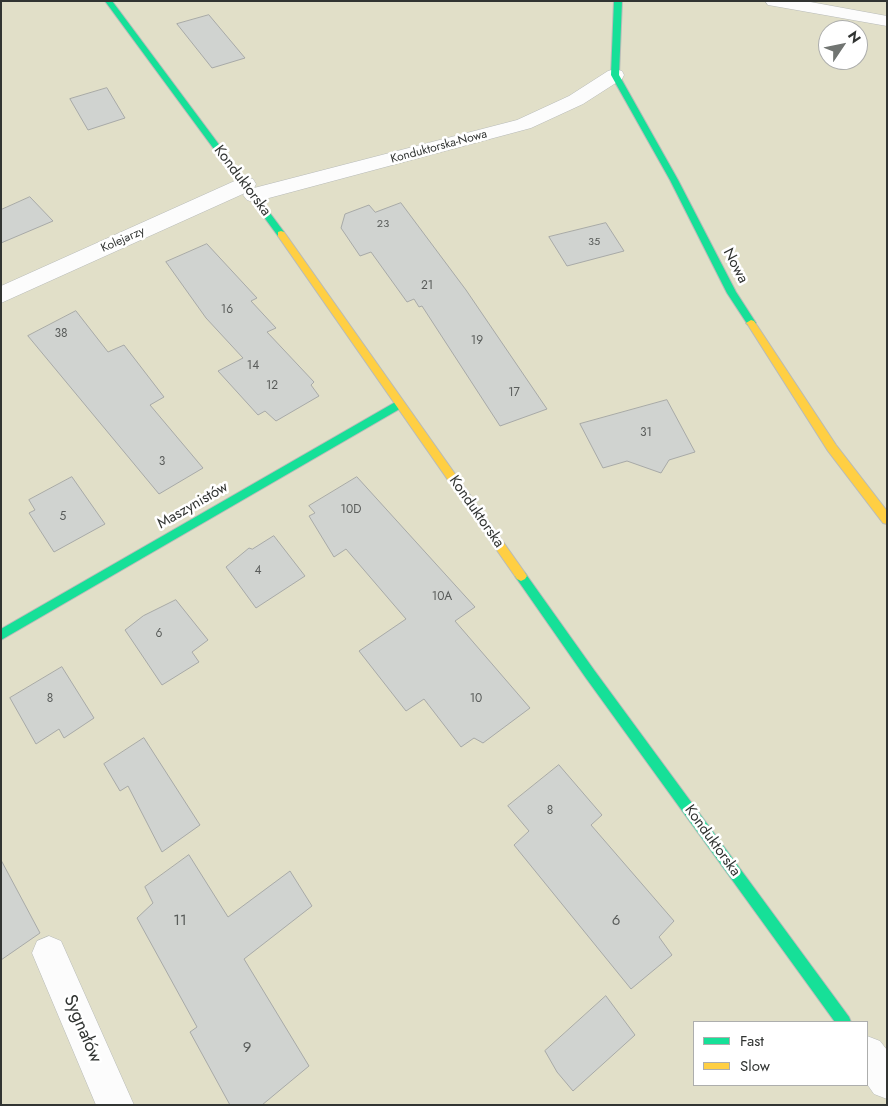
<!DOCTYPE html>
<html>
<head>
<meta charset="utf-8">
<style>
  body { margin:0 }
  #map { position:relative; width:888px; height:1106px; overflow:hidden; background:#e8edea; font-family:Jost,sans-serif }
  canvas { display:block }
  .frame { position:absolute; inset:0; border:2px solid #313432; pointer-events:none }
  .legend { position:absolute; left:693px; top:1021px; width:175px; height:65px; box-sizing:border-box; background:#fff; border:1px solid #adaead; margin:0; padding:6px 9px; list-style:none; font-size:15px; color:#313432 }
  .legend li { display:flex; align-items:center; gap:10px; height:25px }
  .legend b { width:25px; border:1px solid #adaead }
  .north { position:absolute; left:818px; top:20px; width:50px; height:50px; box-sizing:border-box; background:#fff; border:1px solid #adaead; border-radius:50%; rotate:56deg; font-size:14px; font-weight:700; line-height:20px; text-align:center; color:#313432 }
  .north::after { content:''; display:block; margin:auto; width:18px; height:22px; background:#717572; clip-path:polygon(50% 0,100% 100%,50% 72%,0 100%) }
</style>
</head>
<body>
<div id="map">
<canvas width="888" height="1106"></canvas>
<div class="frame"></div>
<ul class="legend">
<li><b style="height:6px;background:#16e098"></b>Fast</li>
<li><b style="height:6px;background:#ffcf43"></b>Slow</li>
</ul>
<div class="north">N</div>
</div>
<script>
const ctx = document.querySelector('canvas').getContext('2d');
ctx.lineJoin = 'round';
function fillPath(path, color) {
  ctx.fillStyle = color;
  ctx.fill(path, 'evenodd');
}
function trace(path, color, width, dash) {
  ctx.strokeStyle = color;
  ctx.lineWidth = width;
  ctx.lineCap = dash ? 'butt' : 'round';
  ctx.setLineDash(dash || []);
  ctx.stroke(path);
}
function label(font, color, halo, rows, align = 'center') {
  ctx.font = font + ' Jost,sans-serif';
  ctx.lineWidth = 5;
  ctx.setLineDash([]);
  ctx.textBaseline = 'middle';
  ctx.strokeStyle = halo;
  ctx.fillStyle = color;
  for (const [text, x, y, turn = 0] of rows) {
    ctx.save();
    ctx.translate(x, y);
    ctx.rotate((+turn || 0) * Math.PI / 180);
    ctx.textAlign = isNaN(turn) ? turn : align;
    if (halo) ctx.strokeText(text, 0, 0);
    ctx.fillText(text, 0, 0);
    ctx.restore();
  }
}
const green = new Path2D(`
  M1 1H887V1105H1ZM828 30H858V60H828ZM694 1022H867V1085H694Z`);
const building = new Path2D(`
  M209 15 245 58 212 68 177 24Z
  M107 88 125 118 88 130 70 99Z
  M30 197 53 221 1 243V210Z
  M401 203 466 290 547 409 500 426 422 306 419 307 414 299 407 302 371 252 360 256 341 228 345 214 369 205 375 212Z
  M606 223 624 251 567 266 549 237Z
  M207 244 257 298 251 301 276 328 267 332 314 382 311 385 319 396 276 421 265 411 258 415 218 371 243 358 206 318 166 262Z
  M76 311 108 352 124 345 164 397 150 405 203 468 159 494 28 336Z
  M667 400 695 452 669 460 661 473 627 461 603 468 580 424Z
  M72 477 105 524 54 552 29 513 35 510 29 500Z
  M357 477 475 607 455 621 530 708 483 743 474 738 461 747 424 699 406 711 359 651 406 619 346 549 334 557 309 516 315 513 309 506Z
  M274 536 305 576 256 608 226 567 249 548 252 549Z
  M176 600 208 640 192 652 199 662 162 685 125 630 143 616Z
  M62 667 94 718 64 738 59 729 36 744 10 698Z
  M144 738 200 825 162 852 128 786 120 791 104 764Z
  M559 765 602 815 591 825 674 921 659 937 672 955 631 989 514 845 529 831 508 806Z
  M189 855 228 917 290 871 312 906 244 959 309 1066 262 1105H230L190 1032 197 1027 137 918 153 903 145 887Z
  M1 860 40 933 1 960Z
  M606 996 635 1035 573 1091 557 1072 545 1051Z`);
const street = new Path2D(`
  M765 1H805L887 16V26L774 6 768 5Z
  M615 69 622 71 624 75 622 79 583 104 531 128 254 202 247 200 243 195 245 193 1 303V286L239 179 246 177 253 179 256 184 254 188 517 120 569 96 608 71Z
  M49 936 61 941 134 1105H96L32 953 37 941Z
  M867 1036 880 1041 887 1050V1099L874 1094 867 1084Z`);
const fast = new Path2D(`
  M105 1H112L284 232V236H278Z
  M614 1H622L619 75 678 180 736 292 756 323 754 325H748L727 293 670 180 611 75Z
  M399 400 404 404 403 407 1 640V629Z
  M521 571 525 573 594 670 849 1017 851 1022H835L586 678 517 579 515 576 517 573Z`);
const slow = new Path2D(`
  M281 231 284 232 525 573 527 576 525 579 521 581 517 579 278 236V232Z
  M751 320 754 321 836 445 887 511V524L883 523 828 451 748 325 746 323Z`);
const farNumbernames = [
  ["23",383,224],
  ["35",594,242]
];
const farStreetnames = [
  ["Konduktorska-Nowa",439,147,-15],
  ["Kolejarzy",123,240,-24]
];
const numberNames = [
  ["21",427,286],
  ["16",227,310],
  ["38",61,334],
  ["19",477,341],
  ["14",253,366],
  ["12",272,386],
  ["17",514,393],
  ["31",646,433],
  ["3",162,462],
  ["10D",351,510],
  ["5",63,517],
  ["4",258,571],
  ["10A",442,597],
  ["6",159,634],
  ["8",50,699],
  ["10",476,699],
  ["8",550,811]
];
const streetNames = [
  ["Konduktorska",242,181,53],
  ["Nowa",735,266,62],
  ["Maszynistów",193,506,-30],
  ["Konduktorska",476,512,55],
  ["Konduktorska",712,841,54]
];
const nearNumbernames = [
  ["11",180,921],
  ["6",616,921],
  ["9",247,1048]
];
const nearStreetnames = [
  ["Sygnałów",82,1029,67]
];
fillPath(green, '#e1dfc8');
fillPath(building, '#d0d3d0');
trace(building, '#a8aaa8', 1);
trace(street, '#b8bbb9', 1);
trace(fast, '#b8bbb9', 2);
trace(slow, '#b8bbb9', 2);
fillPath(street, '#fcfcfc');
fillPath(fast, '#16e098');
fillPath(slow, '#ffcf43');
label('11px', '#595c5a', null, farNumbernames);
label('12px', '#313432', '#fff', farStreetnames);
label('12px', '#595c5a', null, numberNames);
label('15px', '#313432', '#fff', streetNames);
label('15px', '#595c5a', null, nearNumbernames);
label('18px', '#313432', '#fff', nearStreetnames);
</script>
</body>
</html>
